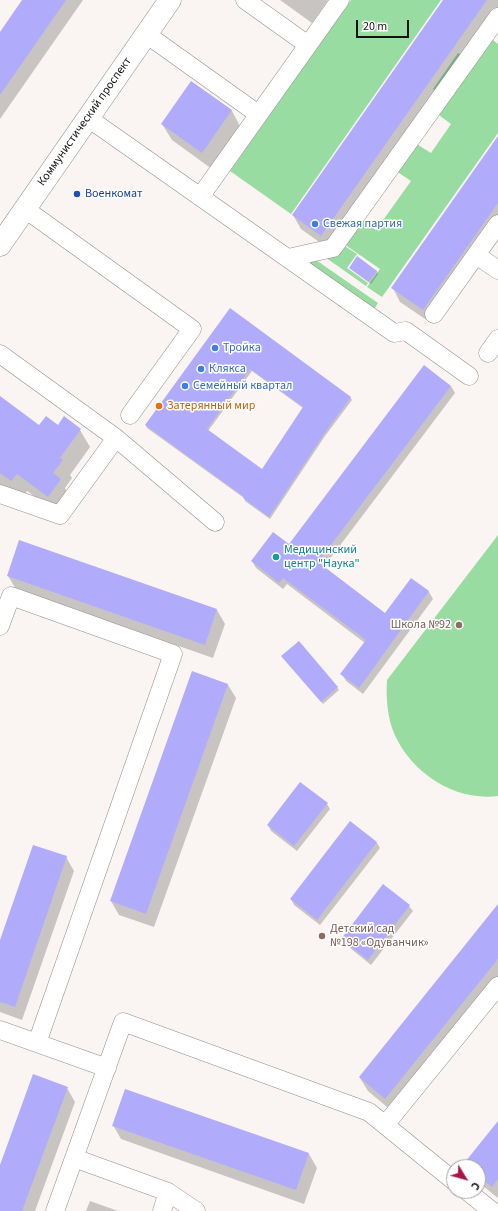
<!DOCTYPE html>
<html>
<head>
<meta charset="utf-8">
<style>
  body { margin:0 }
  #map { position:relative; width:498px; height:1211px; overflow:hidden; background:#faf5f2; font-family:"Source Sans 3",sans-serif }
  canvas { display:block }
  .north { position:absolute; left:446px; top:1159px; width:40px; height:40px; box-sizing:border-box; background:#fff; border:1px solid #a1a1a0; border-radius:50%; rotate:127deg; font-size:11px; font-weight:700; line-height:16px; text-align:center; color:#151312 }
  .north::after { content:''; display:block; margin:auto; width:14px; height:18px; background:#a91447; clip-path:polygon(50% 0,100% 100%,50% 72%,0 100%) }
  .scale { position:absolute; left:356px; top:20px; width:53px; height:18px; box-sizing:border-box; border:2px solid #151312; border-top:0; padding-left:5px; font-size:12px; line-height:14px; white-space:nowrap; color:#151312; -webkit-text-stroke:3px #fff; paint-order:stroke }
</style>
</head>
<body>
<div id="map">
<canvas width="498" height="1211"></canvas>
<div class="north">С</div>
<div class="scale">20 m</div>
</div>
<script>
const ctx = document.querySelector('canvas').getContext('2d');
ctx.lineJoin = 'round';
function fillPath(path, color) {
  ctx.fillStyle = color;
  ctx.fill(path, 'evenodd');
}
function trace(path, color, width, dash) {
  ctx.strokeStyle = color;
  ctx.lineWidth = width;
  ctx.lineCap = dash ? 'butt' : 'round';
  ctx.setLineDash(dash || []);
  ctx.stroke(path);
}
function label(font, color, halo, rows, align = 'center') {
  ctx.font = font + ' "Source Sans 3",sans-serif';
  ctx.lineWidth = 3;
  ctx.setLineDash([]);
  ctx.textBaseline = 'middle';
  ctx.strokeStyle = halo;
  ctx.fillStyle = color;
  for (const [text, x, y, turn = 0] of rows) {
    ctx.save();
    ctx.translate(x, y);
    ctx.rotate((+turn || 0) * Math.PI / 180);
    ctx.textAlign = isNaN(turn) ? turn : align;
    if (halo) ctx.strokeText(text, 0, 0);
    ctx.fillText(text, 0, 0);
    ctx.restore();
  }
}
const green = new Path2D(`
  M351 0H441L291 214 230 171Z
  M489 37 498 44V133L382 297 367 287 380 269 344 244 361 220 376 230 411 181 396 171 415 143 431 153 451 124 436 113Z
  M458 53 465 57 439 94 433 89Z
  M343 245 357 254 347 268 368 283 366 286 322 255Z
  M313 258 378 303 373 311 300 261Z
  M498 535V796C453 802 407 770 392 728 387 712 386 696 387 680Z`);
const shadow = new Path2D(`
  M23 0H83L0 119V33Z
  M280 0H328L312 23Z
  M445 0H498V9L329 249 301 229 293 215Z
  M191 83 232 111 241 128 212 169 172 140 162 124Z
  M498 138V228L431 323 400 302 393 288Z
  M350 268 377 271 378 274 371 284 352 270Z
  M230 310 350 397 352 400 325 436 270 519 245 501 244 498 147 428 146 425ZM252 371 303 408 262 470 208 431Z
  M451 386 455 393 323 568 386 615 411 579 429 592 433 599 363 694 346 681 342 674 365 643 287 584 283 589 256 568 252 561 289 545Z
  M0 405 40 427 58 426 80 430 90 447 70 475 72 478 65 488 70 497 58 513 27 491 22 498 0 497Z
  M8 576 217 610 225 624 213 658 16 589Z
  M284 659 337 687 339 690 323 704Z
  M192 672 228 685 236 698 154 927 119 915 111 901Z
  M327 804 330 809 297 851 271 831 268 825Z
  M350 822 377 843 380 848 320 925 294 905 291 899Z
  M66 857 74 871 22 1020 0 1012V943Z
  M383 886 409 906 413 911 371 965 345 944 342 939Z
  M498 906V982L393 1112 368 1091 360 1078Z
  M67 1088 75 1102 35 1211H0V1167Z
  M125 1090 309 1154 317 1168 304 1204 121 1139 113 1125Z
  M498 1123V1198L478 1182V1167H466Z
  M90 1201 118 1211H86Z`);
const building = new Path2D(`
  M22 0H66L0 95V32Z
  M443 0H487L321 236 292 215Z
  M191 81 232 110 202 153 161 124Z
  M498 136V203L423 310 391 288Z
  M357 256 377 271 369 282 349 268Z
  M230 308 351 397 324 434 269 517 243 498 244 497 145 425ZM250 369 303 407 262 469 207 429Z
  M424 365 451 386 318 562 385 613 411 578 429 591 359 688 340 674 366 640 283 578 279 583 251 561 273 532 289 544Z
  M0 396 39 425 46 416 58 425 64 416 81 429 60 458 63 460 53 473 61 479 48 497 17 474 11 481 0 473Z
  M19 540 217 609 205 645 7 576Z
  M299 641 338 687 321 702 281 656Z
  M192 671 228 684 146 914 110 901Z
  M300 782 328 803 294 846 267 825Z
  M350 821 377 842 317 920 290 899Z
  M33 845 67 856 15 1007 0 1002V940Z
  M383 884 410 905 368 960 341 939Z
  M498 904V959L385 1099 359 1077Z
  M33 1074 68 1087 22 1211H0V1165Z
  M125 1089 309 1153 296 1190 112 1126Z
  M498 1121V1179L492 1187 478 1176V1167H461Z`);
const minor = new Path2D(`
  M245 0 308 45
  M146 34 258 114
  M88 118 394 333 406 331 469 376
  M200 197 340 0
  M25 209 192 329 130 415
  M476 255 498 270
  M288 258 333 248 498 17
  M434 314 498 224
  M488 353 498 339
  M0 354 116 438 215 522
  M0 494 60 515 116 438
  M0 626 11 596 173 654 37 1043
  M0 1030 107 1068
  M385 1125 498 986
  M74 1158 168 1192 196 1211
  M467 1191 492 1211
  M55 1211 123 1022 369 1112 454 1181
  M162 1211 168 1192`);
const major = new Path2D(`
  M0 245 170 0`);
const markers = [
  [77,194,4,"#1a4fb4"],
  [315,224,4,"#3f7fe0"],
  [215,348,4,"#3f7fe0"],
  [201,369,4,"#3f7fe0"],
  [185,386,4,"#3f7fe0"],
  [159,406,4,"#e8710a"],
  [276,557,4,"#0f9aa8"],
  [459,625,4,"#8d6e63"],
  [322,936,4,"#8d6e63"]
];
const streetNames = [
  ["Коммунистический проспект",85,122,-55]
];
const transitNames = [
  ["Военкомат",85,194]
];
const shopNames = [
  ["Свежая партия",323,224],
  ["Тройка",223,348],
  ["Клякса",209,369],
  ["Семейный квартал",193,386]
];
const foodNames = [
  ["Затерянный мир",167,406]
];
const cultureNames = [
  ["Медицинский",284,550],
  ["центр \"Наука\"",284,564]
];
const educationNames = [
  ["Школа №92",451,625],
  ["Детский сад",330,929,"left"],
  ["№198 «Одуванчик»",330,943,"left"]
];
fillPath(green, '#98dca2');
fillPath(shadow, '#0003');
fillPath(building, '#b1abfc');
trace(minor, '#938e8c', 19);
trace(major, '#938e8c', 23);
trace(minor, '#fff', 18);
trace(major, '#fff', 22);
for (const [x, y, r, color] of markers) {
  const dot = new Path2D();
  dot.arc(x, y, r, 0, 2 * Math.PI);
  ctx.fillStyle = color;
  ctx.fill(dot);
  trace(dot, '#fff', 1.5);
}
label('12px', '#151312', '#fff', streetNames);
label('12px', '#164399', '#fff', transitNames, 'left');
label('12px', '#366cbe', '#fff', shopNames, 'left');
label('12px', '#c56008', '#fff', foodNames, 'left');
label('12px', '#0d838f', '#fff', cultureNames, 'left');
label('12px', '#785e54', '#fff', educationNames, 'right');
</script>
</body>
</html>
